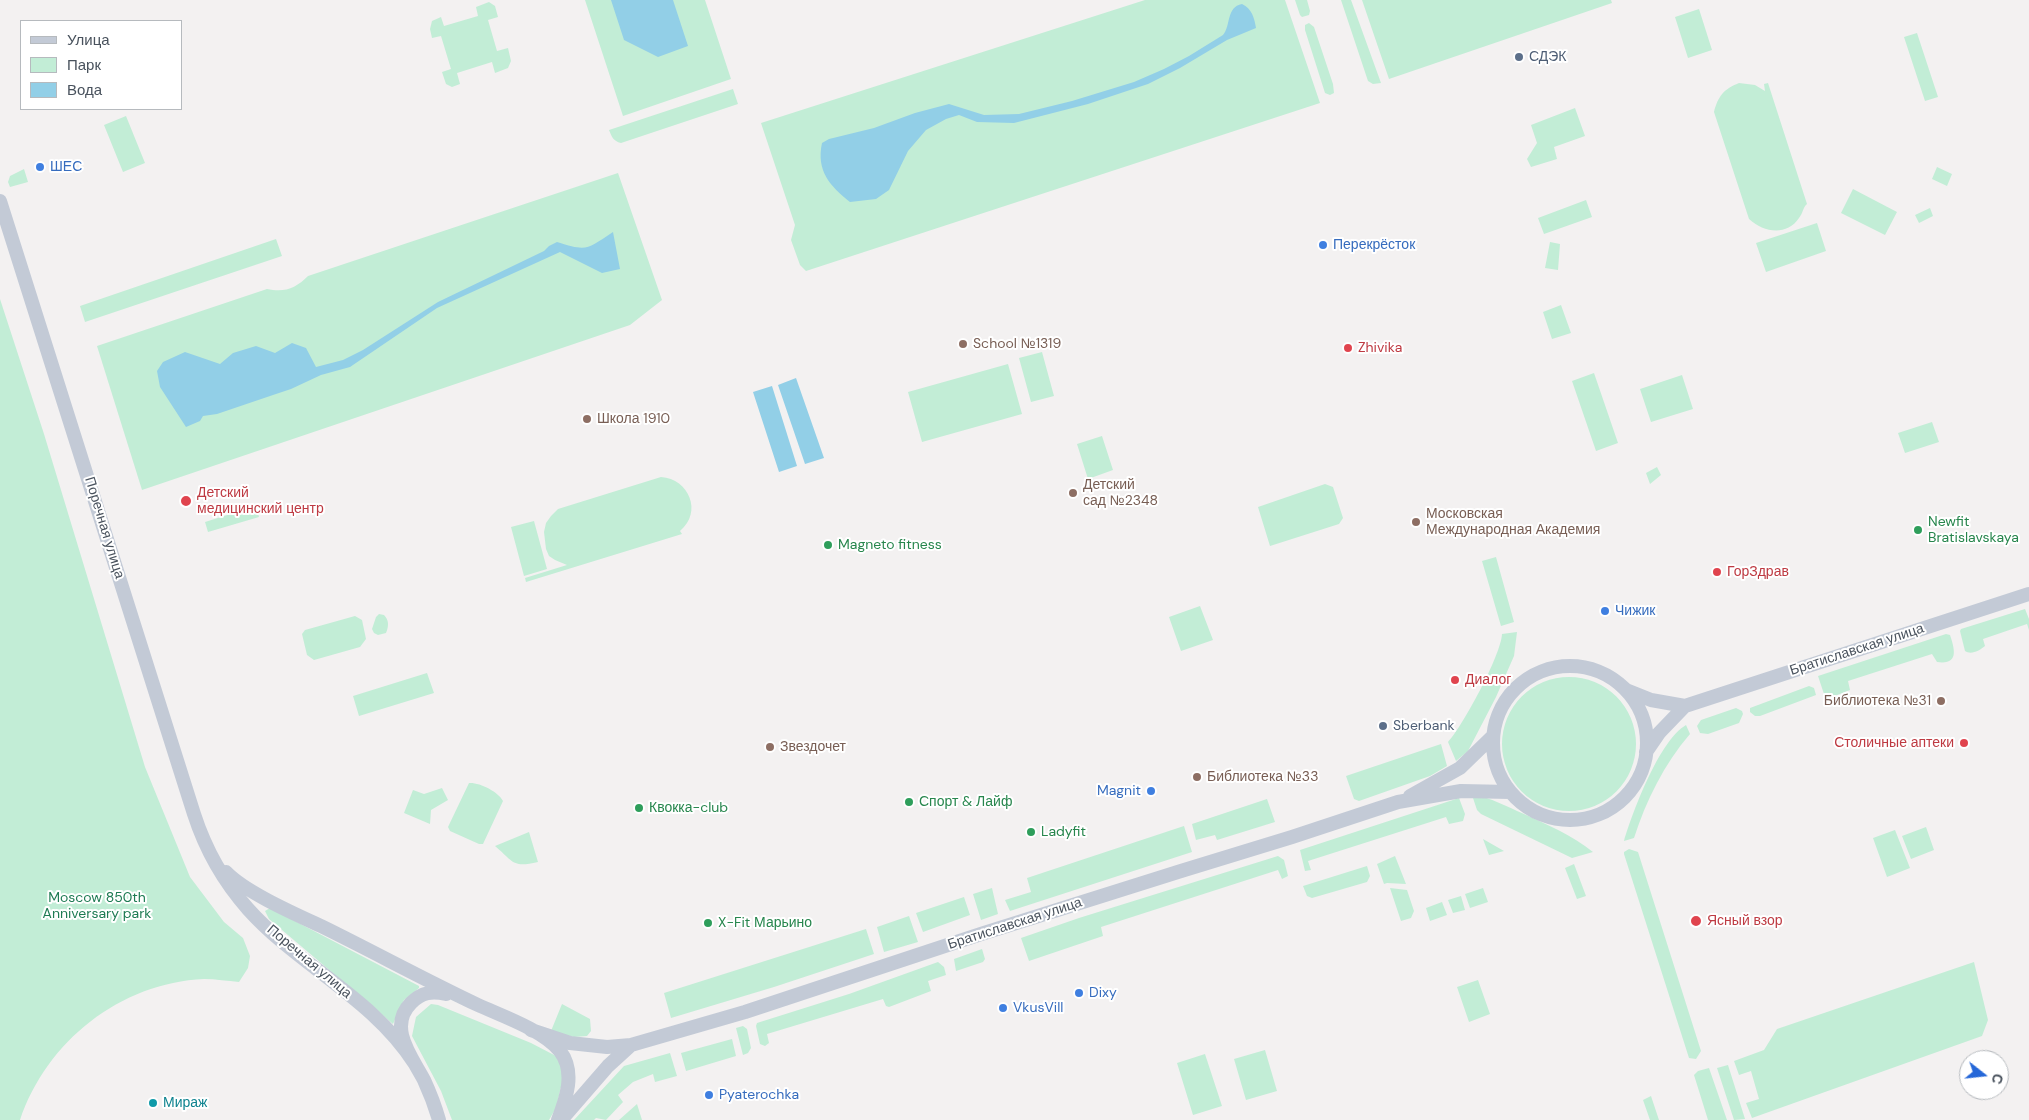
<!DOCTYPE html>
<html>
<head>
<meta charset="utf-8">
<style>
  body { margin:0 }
  #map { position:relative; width:2029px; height:1120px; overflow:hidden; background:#f3f1f1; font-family:"DM Sans",sans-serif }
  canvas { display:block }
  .legend { position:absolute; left:20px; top:20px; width:162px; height:90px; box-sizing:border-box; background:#fff; border:1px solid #b6babe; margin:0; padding:6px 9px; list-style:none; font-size:15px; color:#49525d }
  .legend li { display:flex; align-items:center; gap:10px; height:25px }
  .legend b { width:25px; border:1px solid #b6babe }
  .north { position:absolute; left:1959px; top:1050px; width:50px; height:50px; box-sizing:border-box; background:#fff; border:1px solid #b6babe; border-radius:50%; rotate:106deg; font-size:14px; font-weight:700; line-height:20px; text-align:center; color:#49525d }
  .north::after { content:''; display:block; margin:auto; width:18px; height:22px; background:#2567d8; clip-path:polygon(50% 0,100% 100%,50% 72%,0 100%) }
</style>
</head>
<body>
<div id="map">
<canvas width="2029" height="1120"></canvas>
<ul class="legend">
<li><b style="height:6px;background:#c3cad6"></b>Улица</li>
<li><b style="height:14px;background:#c2edd6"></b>Парк</li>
<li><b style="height:14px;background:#92cfe7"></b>Вода</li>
</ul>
<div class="north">С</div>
</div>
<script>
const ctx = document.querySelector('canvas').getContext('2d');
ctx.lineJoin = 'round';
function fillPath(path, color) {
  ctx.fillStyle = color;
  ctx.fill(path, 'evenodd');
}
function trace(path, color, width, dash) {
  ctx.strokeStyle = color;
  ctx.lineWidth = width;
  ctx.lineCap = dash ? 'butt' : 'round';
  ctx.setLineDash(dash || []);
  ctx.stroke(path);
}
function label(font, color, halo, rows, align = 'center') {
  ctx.font = font + ' "DM Sans",sans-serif';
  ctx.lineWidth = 4;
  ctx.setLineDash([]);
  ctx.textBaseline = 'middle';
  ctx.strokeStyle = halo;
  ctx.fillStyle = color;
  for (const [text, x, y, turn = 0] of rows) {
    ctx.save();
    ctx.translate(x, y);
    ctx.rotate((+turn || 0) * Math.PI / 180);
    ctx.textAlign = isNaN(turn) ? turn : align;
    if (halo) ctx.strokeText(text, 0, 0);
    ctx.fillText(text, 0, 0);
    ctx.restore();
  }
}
const green = new Path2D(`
  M585 0H705L731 79 623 116Z
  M1145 0H1285L1320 103 806 271 800 265 791 240 795 225 761 123Z
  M1295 0H1307L1310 11 1309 15 1302 17 1300 15Z
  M1341 0H1351L1381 83 1373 84 1368 81Z
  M1362 0H1611L1612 3 1389 79Z
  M489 2 495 6 498 17 488 20 497 51 508 48 511 61 508 68 495 73 492 62 457 73 460 84 452 87 446 84 442 72 451 69 441 36 432 38 430 29 432 21 441 17 444 26 478 16 476 7Z
  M1699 9 1712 50 1688 58 1675 17Z
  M1309 23 1314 27 1333 84 1334 93 1330 95 1325 93 1305 30V25Z
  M1917 33 1938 97 1925 101 1904 37Z
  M1739 83 1755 85 1765 91 1764 84 1768 83 1807 204C1803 207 1803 213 1799 218 1787 236 1764 233 1749 219L1714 112C1718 96 1724 89 1739 83Z
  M733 89 738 104 621 143C613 141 612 137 609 130Z
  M1575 108 1585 136 1554 147 1557 159 1531 167 1527 159 1537 143 1531 125Z
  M126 116 145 163 123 172 104 125Z
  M1937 167 1952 174 1947 186 1932 179Z
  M24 169 28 182 10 187 8 182 10 176Z
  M618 173 662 300 630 325 142 490 97 346 267 289C285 293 296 288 308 276Z
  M1853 189 1897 212 1885 235 1841 213Z
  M1586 200 1592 217 1544 234 1538 218Z
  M1930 208 1933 216 1919 223 1915 215Z
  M1817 223 1826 251 1766 272 1756 243Z
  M276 239 282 256 85 322 80 306Z
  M1550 242 1560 244 1558 270 1545 268Z
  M0 299 44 434 145 767 190 877 224 922 243 938 250 956 248 968 239 982C227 981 216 979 204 979 120 983 47 1041 20 1120H0Z
  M1561 305 1571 333 1552 339 1543 312Z
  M1042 352 1054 396 1031 402 1019 358Z
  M1008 364 1022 414 922 442 908 392Z
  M1594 373 1618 443 1596 451 1572 381Z
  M1682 375 1693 409 1651 422 1640 389Z
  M1932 422 1939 442 1905 453 1898 433Z
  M1102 436 1113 470 1088 479 1077 444Z
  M1657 467 1661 475 1650 484 1646 473Z
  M661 477C689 479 703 512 680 531L682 534 526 582 525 578 567 565 555 560 549 556 546 549 544 532 546 523 551 516 558 509Z
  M1325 484 1333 487 1343 518 1339 524 1270 546 1258 507Z
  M256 506 259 517 208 532 205 522Z
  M534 521 547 569 524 576 511 527Z
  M1496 557 1514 622 1501 626 1482 561Z
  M1200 606 1213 640 1181 651 1169 617Z
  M2025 609 2029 619V630L2027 624 1983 639 1985 646C1979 651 1971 655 1965 651L1960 631 1961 629Z
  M379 614 384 615C389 620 389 626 386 633L378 635 374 633 372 629 376 617Z
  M355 616 362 620 366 639 360 647 314 660 307 655 302 634 305 630Z
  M1517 632 1514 656 1496 697 1468 751 1456 761 1448 742C1463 726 1501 655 1502 634Z
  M1946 634 1950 635C1955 650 1959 665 1937 662L1932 654 1848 681 1850 690 1827 699 1825 697 1818 676Z
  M427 673 434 693 359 716 353 696Z
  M1502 744a67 67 0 1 1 134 0a67 67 0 1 1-134 0Z
  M1809 686 1814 688 1816 695 1760 716H1755L1750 712V708Z
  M1736 708 1742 711 1743 714 1739 723 1708 734 1700 733 1697 726 1701 720Z
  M1686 725 1690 734C1664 764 1646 801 1634 838L1624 841C1633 811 1659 741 1686 725Z
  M1441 744 1447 766 1430 776 1359 801 1354 799 1346 776Z
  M469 783C479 782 499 792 503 801L483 844H479L450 831 448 827Z
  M442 788 448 800 431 810 430 824 404 813 413 790 424 794Z
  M1472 795C1491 797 1507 807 1524 814 1548 825 1572 835 1593 852L1572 858 1481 814 1477 810Z
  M1459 798 1465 814 1463 821 1449 824 1446 817 1308 861 1311 870 1305 871 1300 850Z
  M1267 799 1275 822 1217 840 1215 835 1196 840 1192 824Z
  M1184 826 1192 852 1010 911 1005 900 1031 892 1027 878Z
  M1926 827 1934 850 1911 859 1902 836Z
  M1895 830 1910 868 1887 877 1873 838Z
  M529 832 538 862C512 868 514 862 495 846Z
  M1483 839 1504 851 1489 855Z
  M1629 849 1638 852 1701 1051 1696 1059 1689 1058 1624 854V852Z
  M1278 856 1284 860 1288 876 1282 879 1278 870 1101 927 1103 936 1029 961 1021 938 1079 918Z
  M1395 856 1406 884 1387 883 1384 884 1377 864Z
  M1574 864 1586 896 1577 899 1565 868Z
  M1367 866 1370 876 1367 882 1312 898 1307 896 1303 886Z
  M992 888 998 914 981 920 973 894Z
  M1390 888 1407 890 1414 911 1411 918 1401 921Z
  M1483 888 1488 902 1470 908 1465 894Z
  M1461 896 1465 910 1453 913 1448 900Z
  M964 897 970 915 923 932 916 913Z
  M1442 902 1447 915 1430 921 1426 908Z
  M270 908 419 986V988L404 1000 393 1024 269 919 265 911Z
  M909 916 918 942 884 952 877 927Z
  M866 929 874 954 774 987 671 1018 664 993Z
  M982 949 985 959 983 962 956 971 954 959Z
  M938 962 944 967 946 975 928 981 931 991 889 1007 886 1006 883 999 767 1034 769 1043 765 1046 760 1044 756 1026 757 1023 849 994Z
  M1974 962 1988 1020 1982 1036 1752 1118 1746 1103 1759 1099 1751 1071 1739 1075 1734 1061 1764 1050 1777 1029Z
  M1478 980 1490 1014 1469 1022 1457 987Z
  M431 1004 438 1005 531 1043 556 1056 562 1068V1083L556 1108 549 1120H452L441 1091 412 1036 416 1017Z
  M562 1004 590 1019 591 1031 587 1036 574 1037 551 1031Z
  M743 1026 747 1029 751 1048 748 1053 743 1055 736 1028Z
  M732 1039 736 1056 686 1071 681 1053Z
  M1265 1050 1277 1091 1246 1100 1234 1059Z
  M670 1053 677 1076 655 1082 653 1074 633 1082 618 1095 623 1102 606 1120 596 1118 594 1120H574L624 1066Z
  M1205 1054 1222 1106 1193 1115 1177 1063Z
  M1728 1065 1745 1119 1734 1120 1717 1068Z
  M1709 1068 1727 1120H1708L1694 1075 1698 1071Z
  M1651 1096 1659 1120H1650L1643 1100Z
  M637 1104 642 1120H619Z`);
const water = new Path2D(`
  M611 0H673L688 46 658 57 624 40Z
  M1242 4C1252 9 1254 17 1256 28L1227 40 1180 68 1148 84 1088 104 1014 123 977 122 959 115 946 119 926 130 908 151 889 190 876 199 850 202C830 186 816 171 822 143L829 139 874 128 915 113 949 104 984 115 1019 114 1072 101 1134 82 1164 69 1189 56 1223 35C1231 26 1226 7 1242 4Z
  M613 232 620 269 602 273 560 252 437 308 350 367 321 375 291 389 273 395 217 414 203 416 200 421 186 427 160 387 157 371 163 362 185 352 220 364 233 353 256 346 275 353 292 343 306 348 316 367 343 360 363 350 438 302 544 251 549 246 557 242C588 252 587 249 613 232Z
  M796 378 824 458 805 464 778 385Z
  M772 386 797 466 779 472 753 392Z`);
const secondary = new Path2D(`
  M0 201 194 814C205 848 224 882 248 909 299 966 373 998 415 1064
  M1493 743a77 77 0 1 1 154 0a77 77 0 1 1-154 0Z
  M1626 690 1651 700 1685 706
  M1646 752 1659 733 1685 706 2029 594
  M1410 796 1460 768 1493 736
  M226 872C245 892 295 914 321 926 374 952 425 980 478 1005 502 1016 543 1030 560 1051 576 1072 566 1099 558 1120
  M531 1030 570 1043 607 1047 631 1045 745 1012 981 934 1181 871 1292 837 1398 802 1461 791 1510 792
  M562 1119 608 1066 631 1045
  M439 1120C435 1106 430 1093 424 1080 412 1057 387 1027 411 1003 422 992 432 991 446 994`);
const markers = [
  [1519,57,5,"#5c6f8a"],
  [40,167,5,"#3f7fe0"],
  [1323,245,5,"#3f7fe0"],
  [963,344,5,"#8d6e63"],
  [1348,348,5,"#e0444e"],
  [587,419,5,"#8d6e63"],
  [1073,493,5,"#8d6e63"],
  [186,501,6,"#e0444e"],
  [1416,522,5,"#8d6e63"],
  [1918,530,5,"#2e9e5b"],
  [828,545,5,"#2e9e5b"],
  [1717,572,5,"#e0444e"],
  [1605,611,5,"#3f7fe0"],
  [1455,680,5,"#e0444e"],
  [1941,701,5,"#8d6e63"],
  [1383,726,5,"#5c6f8a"],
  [1964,743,5,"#e0444e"],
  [770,747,5,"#8d6e63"],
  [1197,777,5,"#8d6e63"],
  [1151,791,5,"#3f7fe0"],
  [909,802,5,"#2e9e5b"],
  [639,808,5,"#2e9e5b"],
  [1031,832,5,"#2e9e5b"],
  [1696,921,6,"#e0444e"],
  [708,923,5,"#2e9e5b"],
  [1079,993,5,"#3f7fe0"],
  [1003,1008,5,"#3f7fe0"],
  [709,1095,5,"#3f7fe0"],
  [153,1103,5,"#0f9aa8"]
];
const serviceNames = [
  ["СДЭК",1529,57],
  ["Sberbank",1393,726]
];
const shopNames = [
  ["ШЕС",50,167],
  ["Перекрёсток",1333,245],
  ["Чижик",1615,611],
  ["Magnit",1141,791,"right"],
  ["Dixy",1089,993],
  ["VkusVill",1013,1008],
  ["Pyaterochka",719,1095]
];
const educationNames = [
  ["School №1319",973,344],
  ["Школа 1910",597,419],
  ["Детский",1083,485],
  ["сад №2348",1083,501],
  ["Московская",1426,514],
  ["Международная Академия",1426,530],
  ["Библиотека №31",1931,701,"right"],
  ["Звездочет",780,747],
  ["Библиотека №33",1207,777]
];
const healthNames = [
  ["Zhivika",1358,348],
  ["Детский",197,493],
  ["медицинский центр",197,509],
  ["ГорЗдрав",1727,572],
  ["Диалог",1465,680],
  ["Столичные аптеки",1954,743,"right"],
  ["Ясный взор",1707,921]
];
const leisureNames = [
  ["Newfit",1928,522],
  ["Bratislavskaya",1928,538],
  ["Magneto fitness",838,545],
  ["Спорт & Лайф",919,802],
  ["Квокка-club",649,808],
  ["Ladyfit",1041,832],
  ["X-Fit Марьино",718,923]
];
const streetNames = [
  ["Поречная улица",104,528,73],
  ["Братиславская улица",1857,650,-18],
  ["Братиславская улица",1015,924,-18],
  ["Поречная улица",309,962,40]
];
const parkNames = [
  ["Moscow 850th",97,898],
  ["Anniversary park",97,914]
];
const cultureNames = [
  ["Мираж",163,1103]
];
fillPath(green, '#c2edd6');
fillPath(water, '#92cfe7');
trace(secondary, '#c3cad6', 14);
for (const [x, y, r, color] of markers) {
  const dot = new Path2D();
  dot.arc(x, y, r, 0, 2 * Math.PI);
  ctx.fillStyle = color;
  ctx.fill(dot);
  trace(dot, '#fff', 2);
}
label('14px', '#4e5e75', '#fff', serviceNames, 'left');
label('14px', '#366cbe', '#fff', shopNames, 'left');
label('14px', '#785e54', '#fff', educationNames, 'left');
label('14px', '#be3a42', '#fff', healthNames, 'left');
label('14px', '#27864d', '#fff', leisureNames, 'left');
label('14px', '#49525d', '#fff', streetNames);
label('14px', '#1e7b53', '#fff', parkNames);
label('14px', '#0d838f', '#fff', cultureNames, 'left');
</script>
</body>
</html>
